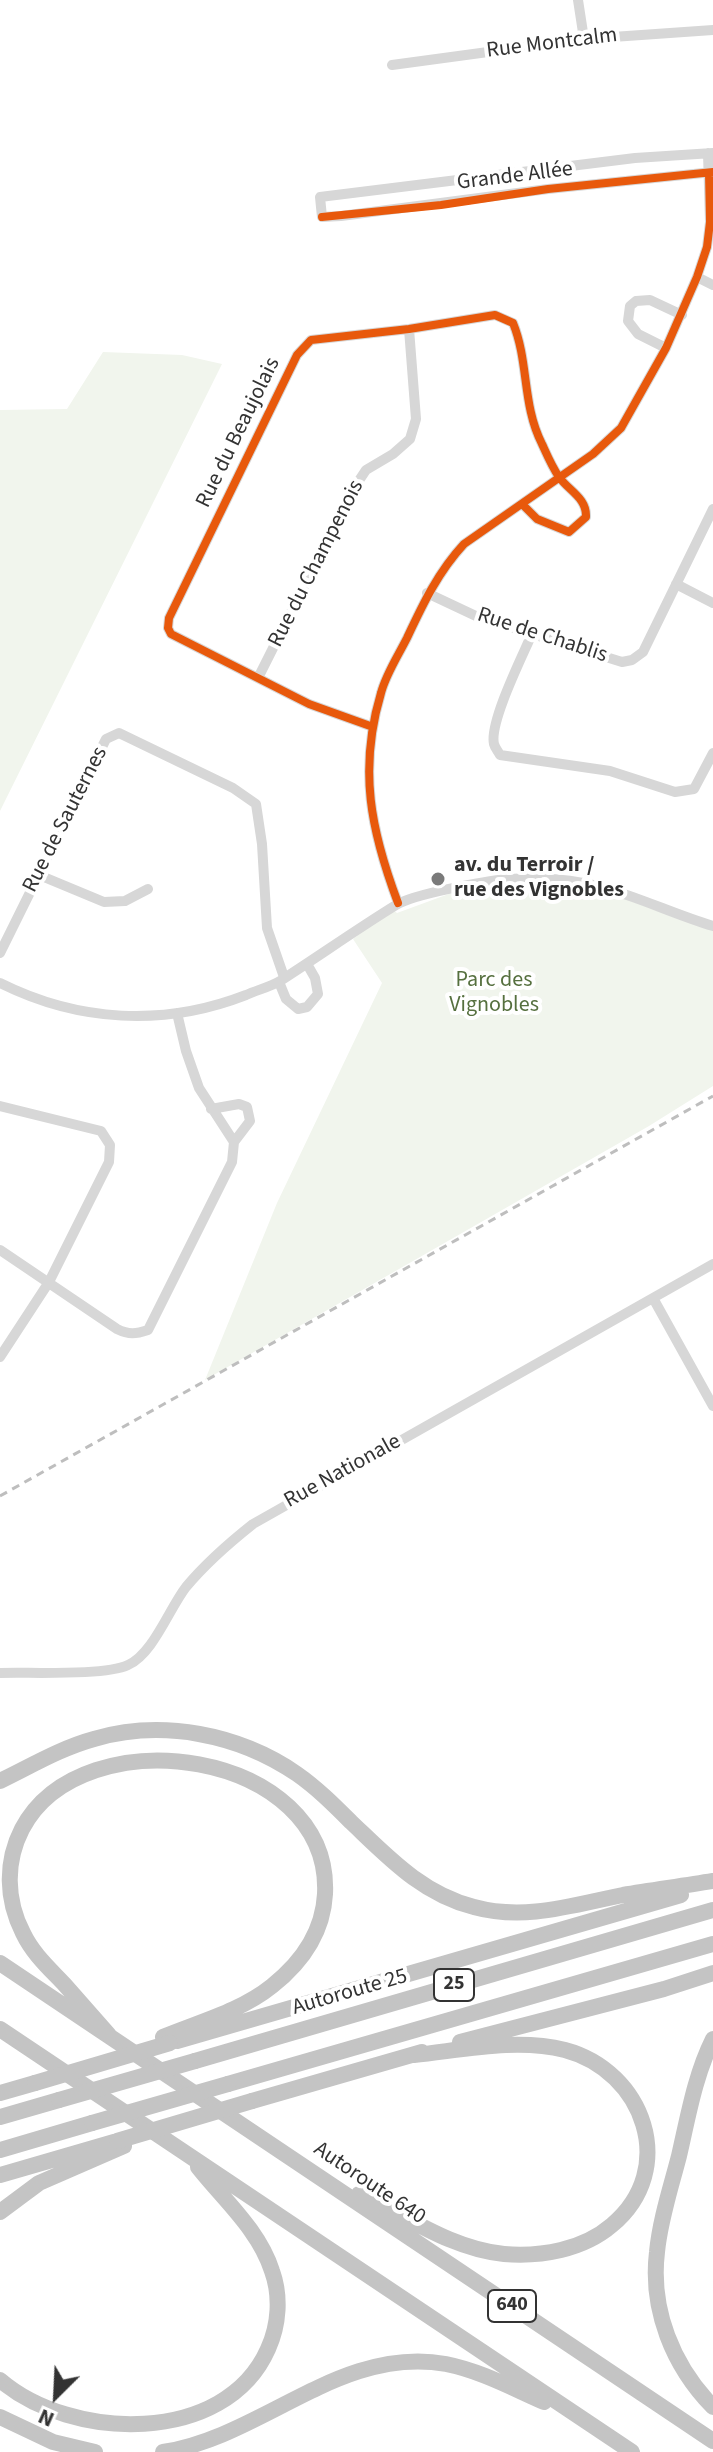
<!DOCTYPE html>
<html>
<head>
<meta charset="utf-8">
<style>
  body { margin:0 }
  #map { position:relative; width:713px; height:2452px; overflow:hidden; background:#fff; font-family:"Source Sans 3",sans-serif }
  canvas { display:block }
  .north { position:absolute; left:16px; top:2356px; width:80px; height:80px; -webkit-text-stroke:6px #fff; paint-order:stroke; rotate:204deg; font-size:22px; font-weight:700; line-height:32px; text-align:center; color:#333 }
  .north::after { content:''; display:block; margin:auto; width:28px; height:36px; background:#333; clip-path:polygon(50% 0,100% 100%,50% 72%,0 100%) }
</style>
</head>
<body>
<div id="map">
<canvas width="713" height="2452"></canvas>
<div class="north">N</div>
</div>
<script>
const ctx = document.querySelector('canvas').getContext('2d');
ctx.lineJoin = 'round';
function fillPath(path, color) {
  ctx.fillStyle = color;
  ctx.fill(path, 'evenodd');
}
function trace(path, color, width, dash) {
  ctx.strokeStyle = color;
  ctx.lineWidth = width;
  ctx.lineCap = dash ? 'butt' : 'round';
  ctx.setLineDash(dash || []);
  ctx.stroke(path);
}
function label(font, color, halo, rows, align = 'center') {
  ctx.font = font + ' "Source Sans 3",sans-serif';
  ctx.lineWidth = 8;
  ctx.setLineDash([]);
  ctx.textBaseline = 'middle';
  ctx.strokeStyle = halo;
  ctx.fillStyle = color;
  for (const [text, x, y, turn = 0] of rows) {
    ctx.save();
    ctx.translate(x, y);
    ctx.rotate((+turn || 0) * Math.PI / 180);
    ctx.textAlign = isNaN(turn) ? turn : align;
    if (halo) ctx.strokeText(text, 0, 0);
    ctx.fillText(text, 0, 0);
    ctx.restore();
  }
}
const green = new Path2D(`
  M103 352 182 355 222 364 0 811V410L67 409Z
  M476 884H536L600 891 713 926V1086L649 1126 205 1380 277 1203 382 983 353 939 392 909 397 913Z`);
const minor = new Path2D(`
  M578 0 584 39
  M392 65 584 39 713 30
  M713 153 635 158 320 197 322 217 341 216 548 189 713 172
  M697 277 713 285
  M666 348 638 334 628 321 630 306 636 301 650 300 682 315
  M676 584 713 603
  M427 593 478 617 622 662 632 660 643 652 713 509
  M531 636C522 657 489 723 494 744 495 748 498 751 500 755L610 771 675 792 694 789 713 753
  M258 678 352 491 366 470 393 454 410 439 416 419 409 329
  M373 727 309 704 171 634 168 628 169 618 297 355 311 340 409 329 495 315 513 323C529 362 522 405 542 444 547 455 552 467 559 477 569 491 587 498 586 517L569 532 537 519 523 505
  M39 875 104 902 125 901 148 889
  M398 903C371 831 358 770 381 693 386 674 398 656 407 638 423 604 438 572 464 544L593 454 621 428 666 348 697 277 707 247 710 222 708 153
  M0 953 106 739 119 733 233 788 256 804 262 844 267 928 284 977
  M279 982 286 999 298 1009 307 1007 318 994 315 978 307 964
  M0 983C78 1022 164 1027 246 995 257 990 270 987 280 981 319 956 357 929 396 905 414 894 485 881 508 879 539 877 574 879 605 888 641 898 676 915 713 926
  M0 1106 101 1131 110 1145 109 1162 49 1282 0 1357
  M211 1109 239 1104 247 1107 250 1121 234 1142
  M0 1250 117 1329C129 1335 136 1334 148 1330L232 1162 234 1142 199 1088 186 1051 177 1013
  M653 1298 713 1406
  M0 1673C30 1672 105 1676 128 1665 153 1654 169 1609 186 1587 206 1563 229 1543 253 1524L713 1264`);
const highway = new Path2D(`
  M0 1781C31 1766 61 1748 94 1739 162 1719 239 1734 297 1774 317 1788 334 1805 351 1822 388 1857 422 1894 474 1907 525 1921 573 1905 623 1895 653 1890 683 1886 713 1881
  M0 1963 713 2441
  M0 2029 632 2452
  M109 2035C94 2018 79 2001 65 1985 49 1968 33 1954 23 1933 6 1900 5 1862 22 1829 83 1713 332 1751 325 1894 323 1932 301 1963 272 1986 241 2011 199 2022 163 2037
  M713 2039C695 2075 688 2117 679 2156 671 2187 660 2220 657 2252 650 2310 673 2366 713 2407
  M177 2041 681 1895
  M460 2042 664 1989 713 1973
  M195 2061 713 1910
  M228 2084 713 1944
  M0 2093 35 2083
  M252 2101 422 2052
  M0 2117 59 2100
  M0 2150 92 2123
  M0 2175 114 2142
  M359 2194C405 2215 451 2249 504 2254 541 2257 583 2250 612 2225 679 2169 644 2071 565 2050 516 2038 463 2050 414 2055
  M0 2212 39 2183 124 2146
  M0 2380C71 2441 225 2446 268 2349 279 2325 281 2296 272 2271 259 2230 224 2200 198 2167
  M0 2417 53 2442 95 2452
  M163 2452C262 2437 341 2345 446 2364 481 2371 512 2388 544 2402`);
const rail = new Path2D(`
  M0 1496 713 1096`);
const highwayBridge = new Path2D(`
  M35 2083 170 2043
  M59 2100 195 2061
  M92 2123 228 2084
  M117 2141 252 2101`);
const cycleway = new Path2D(`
  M322 217 441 205 548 189 713 172
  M373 727 309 704 171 634 168 628 169 618 297 355 311 340 409 329 495 315 513 323C529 362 522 405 542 444 547 455 552 467 559 477 569 491 587 498 586 517L569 532 537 519 523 505
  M398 903C371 831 358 770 381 693 386 674 398 656 407 638 423 604 438 572 464 544L593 454 621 428 666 348 697 277 707 247 710 222 709 173`);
const markers = [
  [438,879,8,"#7a7a7a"]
];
const shields = [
  [454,1985,40],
  [512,2306,48]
];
const shieldNames = [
  ["25",454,1985],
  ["640",512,2306]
];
const streetNames = [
  ["Rue Montcalm",552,44,-7],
  ["Grande Allée",515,177,-7],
  ["Rue du Beaujolais",239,433,-64],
  ["Rue du Champenois",317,564,-63],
  ["Rue de Chablis",542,636,18],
  ["Rue de Sauternes",66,820,-63],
  ["Rue Nationale",343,1472,-29],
  ["Autoroute 25",350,1993,-16],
  ["Autoroute 640",369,2184,34]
];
const poiNames = [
  ["av. du Terroir /",454,866],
  ["rue des Vignobles",454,891]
];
const parkNames = [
  ["Parc des",494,981],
  ["Vignobles",494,1006]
];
fillPath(green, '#f1f5ed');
trace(minor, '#d7d7d7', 10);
trace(highway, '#c4c4c4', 16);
trace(rail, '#bebebe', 3, [8, 6]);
trace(highwayBridge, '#c4c4c4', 16);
trace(cycleway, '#e8590c', 8);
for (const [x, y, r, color] of markers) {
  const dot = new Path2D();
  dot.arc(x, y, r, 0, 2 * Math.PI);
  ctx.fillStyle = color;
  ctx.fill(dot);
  trace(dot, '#fff', 3);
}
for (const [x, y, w] of shields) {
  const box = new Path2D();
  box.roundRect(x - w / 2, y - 16, w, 32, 6);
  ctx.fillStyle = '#fff';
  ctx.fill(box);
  trace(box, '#333', 2);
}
label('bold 20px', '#333', null, shieldNames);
label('22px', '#333', '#fff', streetNames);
label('bold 22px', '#333', '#fff', poiNames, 'left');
label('22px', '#56703f', '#fff', parkNames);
</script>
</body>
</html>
